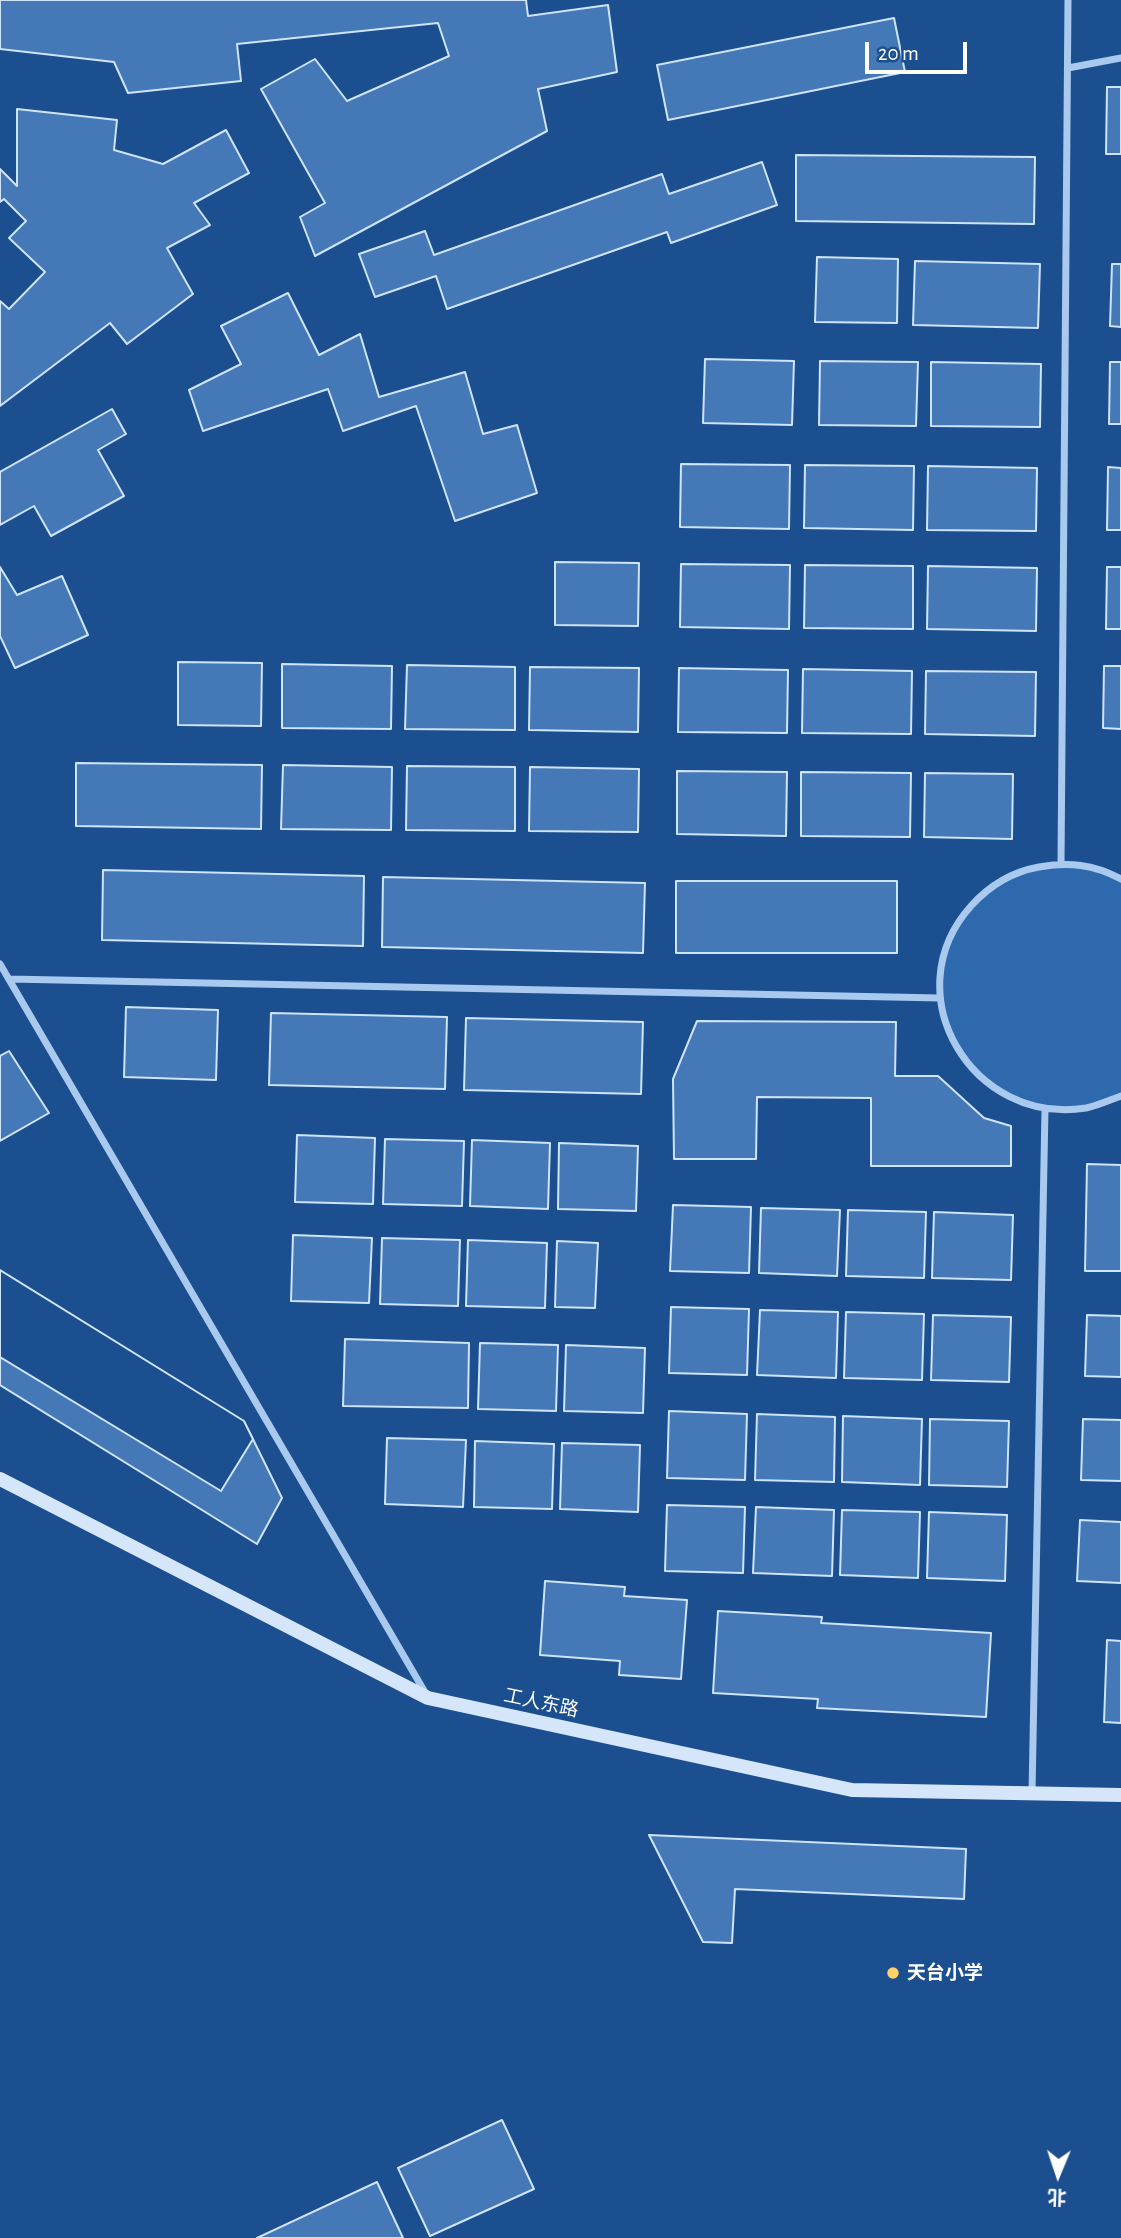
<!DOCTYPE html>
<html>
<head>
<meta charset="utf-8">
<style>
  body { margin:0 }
  #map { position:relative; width:1121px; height:2238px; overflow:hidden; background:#1b4f8f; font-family:"Alegreya Sans","Noto Sans SC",sans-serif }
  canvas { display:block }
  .north { position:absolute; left:1023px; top:2140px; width:70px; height:70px; -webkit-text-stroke:5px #1b4f8f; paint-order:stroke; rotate:182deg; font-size:19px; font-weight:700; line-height:28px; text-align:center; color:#fff }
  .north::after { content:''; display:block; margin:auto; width:24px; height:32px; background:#fff; clip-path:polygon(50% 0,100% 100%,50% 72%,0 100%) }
  .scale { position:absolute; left:865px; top:42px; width:102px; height:32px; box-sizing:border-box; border:4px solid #fff; border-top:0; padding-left:9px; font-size:21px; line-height:24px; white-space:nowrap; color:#fff; -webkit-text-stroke:5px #1b4f8f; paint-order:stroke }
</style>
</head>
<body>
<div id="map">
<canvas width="1121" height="2238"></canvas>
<div class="north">北</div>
<div class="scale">20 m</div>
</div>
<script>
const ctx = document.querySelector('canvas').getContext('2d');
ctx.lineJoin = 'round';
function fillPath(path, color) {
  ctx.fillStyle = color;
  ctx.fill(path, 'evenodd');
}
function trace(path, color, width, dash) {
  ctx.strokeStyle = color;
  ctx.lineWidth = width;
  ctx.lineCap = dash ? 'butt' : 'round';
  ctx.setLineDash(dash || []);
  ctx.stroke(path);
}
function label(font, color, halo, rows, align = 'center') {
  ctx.font = font + ' "Alegreya Sans","Noto Sans SC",sans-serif';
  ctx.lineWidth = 7;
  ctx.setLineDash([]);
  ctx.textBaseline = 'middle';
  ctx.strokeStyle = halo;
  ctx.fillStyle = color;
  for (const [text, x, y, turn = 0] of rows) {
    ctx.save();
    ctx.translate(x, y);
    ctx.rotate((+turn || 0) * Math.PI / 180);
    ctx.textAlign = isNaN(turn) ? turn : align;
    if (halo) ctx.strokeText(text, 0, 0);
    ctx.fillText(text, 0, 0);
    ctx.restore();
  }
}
const green = new Path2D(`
  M1061 863 1121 879V1096C1110 1100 1097 1106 1086 1108 941 1131 880 932 1019 871 1031 866 1048 865 1061 863Z`);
const building = new Path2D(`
  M0 0H526L528 16 608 5 617 72 538 89 547 131 315 256 300 217 325 203 261 89 315 59 347 101 449 56 438 23 237 44 241 81 128 93 114 62 0 49Z
  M894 18 905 72 668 120 657 65Z
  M1107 87H1121V154H1106Z
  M17 109 117 120 114 150 163 164 226 130 249 173 194 203 210 225 167 248 193 294 127 344 110 323 0 406V301L9 309 45 272 9 238 26 221 4 199 0 202V169L17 186Z
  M796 155 1035 157 1034 224 796 221Z
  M762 162 777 205 671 243 667 232 447 309 436 276 375 297 359 254 425 231 434 255 662 174 669 194Z
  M817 257 898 259 897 323 815 322Z
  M915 261 1040 264 1038 328 913 325Z
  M1112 264H1121V327L1110 326Z
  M288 293 319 355 360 334 379 397 465 372 483 434 517 425 537 493 455 521 416 406 343 431 328 389 203 431 189 390 241 364 221 326Z
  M705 359 794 361 792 425 703 423Z
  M820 361 918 362 916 426 819 425Z
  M931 362 1041 364 1040 427 931 426Z
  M1110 362H1121V424H1109Z
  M112 409 126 434 98 450 124 496 51 536 34 506 0 525V472Z
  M681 464 790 465 789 529 680 527Z
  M805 465 914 466 913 530 804 528Z
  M928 466 1037 468 1036 531 927 530Z
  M1108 467 1121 468V530H1107Z
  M555 562 639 563 638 626 555 625Z
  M681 564 790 565 789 629 680 627Z
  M805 565 913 566V629L804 628Z
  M928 566 1037 568 1036 631 927 629Z
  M0 567 17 595 62 576 88 635 15 668 0 636Z
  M1107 567H1121V629H1106Z
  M178 662 262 663 261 726 178 725Z
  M282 664 392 666 391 729 282 728Z
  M407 665 515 667V730L405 729Z
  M1104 666H1121V729L1103 728Z
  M530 667 639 668 638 732 529 730Z
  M679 668 788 670 787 733 678 732Z
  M803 669 912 671 911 734 802 733Z
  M926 671 1036 672 1035 736 925 734Z
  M76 763 262 765 261 829 76 826Z
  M283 765 392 767 391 830 281 829Z
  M407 766 515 767V831L406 830Z
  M530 767 639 769 638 832 529 831Z
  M677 771 787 772 786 836 677 834Z
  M801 772 911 773 910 837 801 836Z
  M925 773 1013 774 1012 839 924 837Z
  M103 870 364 876 363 946 102 940Z
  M383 877 645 883 643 953 382 947Z
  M676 881H897V953H676Z
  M126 1007 218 1010 216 1080 124 1077Z
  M271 1013 447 1017 445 1089 269 1085Z
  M466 1018 643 1022 641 1094 464 1090Z
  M697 1021 896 1022 895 1076H938L984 1118 1011 1126V1166H871V1098L757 1097 756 1159H674L673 1079Z
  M9 1051 49 1113 0 1141V1056Z
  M297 1135 375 1138 373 1204 295 1202Z
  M385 1139 464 1141 462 1206 383 1204Z
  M472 1140 550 1143 548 1209 470 1206Z
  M559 1143 638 1146 636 1211 558 1209Z
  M1087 1164 1121 1165V1271H1085Z
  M673 1205 751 1207 749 1273 670 1271Z
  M761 1208 840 1210 837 1276 759 1273Z
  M848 1210 926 1212 924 1278 846 1276Z
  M934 1212 1013 1215 1011 1280 932 1278Z
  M293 1235 372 1238 369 1303 291 1301Z
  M382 1238 460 1240 458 1306 380 1304Z
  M468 1240 547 1243 545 1308 466 1306Z
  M557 1241 598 1243 595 1308 555 1307Z
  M0 1270 244 1421 282 1498 257 1544 0 1385Z
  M0 1270 244 1421 253 1439 221 1491 0 1357Z
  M671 1307 749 1309 747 1375 669 1373Z
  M760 1310 838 1312 836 1378 757 1375Z
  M846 1312 924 1314 922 1380 844 1378Z
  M933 1315 1011 1317 1009 1382 931 1380Z
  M1087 1315 1121 1316V1377L1085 1376Z
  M345 1339 469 1343 468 1408 343 1406Z
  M480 1343 558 1345 556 1411 478 1409Z
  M566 1345 645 1348 643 1413 564 1411Z
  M669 1411 747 1414 745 1480 667 1478Z
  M757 1414 835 1417 834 1482 755 1480Z
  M843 1416 922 1419 920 1485 842 1482Z
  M930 1419 1009 1421 1007 1487 929 1485Z
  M1083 1419 1121 1420V1481L1081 1480Z
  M387 1438 466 1440 463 1507 385 1504Z
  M475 1441 554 1444 552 1509 474 1507Z
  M562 1443 640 1445 638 1512 560 1509Z
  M667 1505 745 1507 743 1573 665 1571Z
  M756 1507 834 1510 832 1576 753 1573Z
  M842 1510 920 1512 918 1578 840 1575Z
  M929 1512 1007 1515 1005 1581 927 1578Z
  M1080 1520 1121 1522V1583L1077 1581Z
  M545 1581 625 1587 624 1596 687 1600 681 1679 619 1675 620 1661 540 1655Z
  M718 1611 822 1617 821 1623 991 1633 986 1717 817 1708 818 1699 713 1693Z
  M1107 1640 1121 1641V1723L1104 1722Z
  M649 1835 966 1849 964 1899 735 1889 732 1943 703 1942Z
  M502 2120 534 2189 430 2236 398 2168Z
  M377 2182 403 2238H257Z`);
const street = new Path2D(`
  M1068 68 1121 58
  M1061 863 1068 0
  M1121 879C1093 864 1069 862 1039 867 1011 872 989 886 971 906 893 993 972 1126 1086 1108 1097 1106 1110 1100 1121 1096
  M0 964 426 1694
  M9 979 940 998
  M1032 1793 1045 1109`);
const secondary = new Path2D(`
  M0 1479 428 1698 852 1790 1121 1795`);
const markers = [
  [893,1973,7,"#ffd166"]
];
const streetNames = [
  ["工人东路",541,1703,12]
];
const poiNames = [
  ["天台小学",907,1973]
];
fillPath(green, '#2e69ad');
fillPath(building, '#4478b7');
trace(building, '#cfe3fa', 2);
trace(street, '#a9c9ee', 7);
trace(secondary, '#d6e6fa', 14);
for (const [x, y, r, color] of markers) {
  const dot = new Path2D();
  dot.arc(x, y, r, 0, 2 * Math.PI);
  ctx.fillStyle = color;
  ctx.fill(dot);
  trace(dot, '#1b4f8f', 2.5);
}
label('19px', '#fff', '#1b4f8f', streetNames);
label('bold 19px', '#fff', '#1b4f8f', poiNames, 'left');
</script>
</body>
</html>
